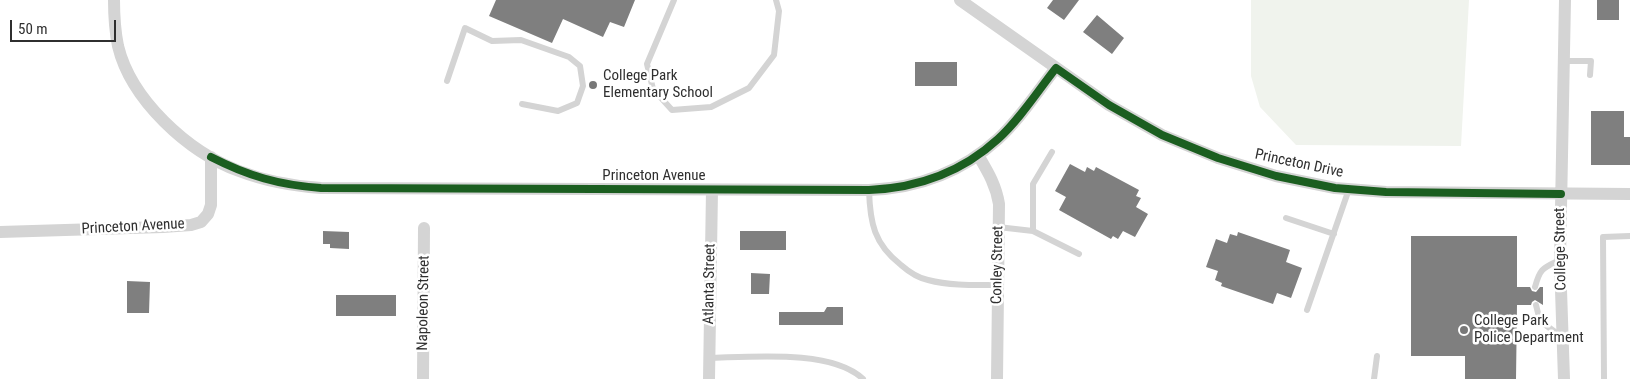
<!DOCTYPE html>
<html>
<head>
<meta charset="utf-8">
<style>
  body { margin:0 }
  #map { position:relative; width:1630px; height:379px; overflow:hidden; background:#fff; font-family:"Roboto Condensed",sans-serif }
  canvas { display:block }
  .scale { position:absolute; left:10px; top:20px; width:106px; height:22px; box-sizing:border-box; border:2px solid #2f2f2f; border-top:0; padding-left:6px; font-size:15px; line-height:18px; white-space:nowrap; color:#2f2f2f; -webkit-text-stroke:4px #fff; paint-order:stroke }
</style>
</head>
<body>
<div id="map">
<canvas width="1630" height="379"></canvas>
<div class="scale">50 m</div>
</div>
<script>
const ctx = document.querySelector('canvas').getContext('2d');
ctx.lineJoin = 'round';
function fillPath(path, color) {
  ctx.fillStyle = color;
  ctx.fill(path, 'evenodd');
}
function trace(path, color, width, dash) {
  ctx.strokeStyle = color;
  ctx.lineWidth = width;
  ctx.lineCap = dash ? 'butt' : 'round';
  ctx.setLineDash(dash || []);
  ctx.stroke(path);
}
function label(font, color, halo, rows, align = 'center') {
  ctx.font = font + ' "Roboto Condensed",sans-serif';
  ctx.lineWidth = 5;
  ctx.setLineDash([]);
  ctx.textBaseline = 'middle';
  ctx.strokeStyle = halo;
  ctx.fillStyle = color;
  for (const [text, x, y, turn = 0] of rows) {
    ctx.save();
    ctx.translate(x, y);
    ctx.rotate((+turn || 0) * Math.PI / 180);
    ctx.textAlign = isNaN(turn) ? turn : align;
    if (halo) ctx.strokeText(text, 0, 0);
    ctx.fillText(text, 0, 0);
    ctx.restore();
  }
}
const green = new Path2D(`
  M1251 0H1469L1461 146 1296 145 1260 107 1251 76Z`);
const building = new Path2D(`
  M496 0H635L624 27 610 22 603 37 563 19 552 43 489 16Z
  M1053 0H1079L1064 20 1047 8Z
  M1597 0H1619V20H1597Z
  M1097 15 1124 38 1112 54 1083 32Z
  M915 62H957V86H915Z
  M1591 111H1624V137H1630V165H1591Z
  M1070 164 1085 172 1087 167 1094 171 1096 167 1139 190 1136 196 1141 198 1136 207 1148 214 1135 237 1123 231 1118 239 1113 236 1111 239 1059 210 1066 197 1055 191Z
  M323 231 349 232V249L330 248V244H323Z
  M740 231H786V250H740Z
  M1238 232 1290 250 1286 262 1302 268 1291 298 1277 293 1273 304 1221 286 1222 283 1215 280 1218 271 1206 267 1216 239 1227 243 1230 234 1237 236Z
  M1411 236H1517V287H1530L1532 291 1536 292 1540 287H1543V305L1535 300 1532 302 1531 305H1517L1516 379H1465V356H1411Z
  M751 273 770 274 769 294H751Z
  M127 281 150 282 149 313H127Z
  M336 295H396V316H336Z
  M827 307H843V325H779V312H824Z`);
const service = new Path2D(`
  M674 0 647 64 653 89 672 110 711 107 749 88 774 55 779 11 776 0
  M1565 61H1591L1590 75
  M447 81 465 28 492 41 521 40 569 57 580 66 583 86 577 103 558 111 522 104
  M869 190C870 223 874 244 901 265 909 272 918 278 928 280 951 286 975 285 998 285
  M1286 218 1334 234
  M998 227 1033 231V184L1052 152
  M1033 231 1079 254
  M1535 287C1540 268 1543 268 1560 260
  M1536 305 1540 321 1562 337
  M1307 310 1349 189
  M709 358C751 357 832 349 863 379
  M1374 379 1377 356
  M1604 379 1603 237 1630 236`);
const minor = new Path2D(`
  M114 0C114 15 115 31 118 46 131 100 188 152 239 171 265 181 292 186 321 188L869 190C917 188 962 172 998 139 1020 119 1037 92 1056 68
  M960 0 1109 105 1162 135 1218 158 1276 176 1335 188 1386 192 1630 194
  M978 155C988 172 996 185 999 204L997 379
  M0 232 163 227 191 225 201 222 208 214 211 205V157
  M423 379 424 228
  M709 379 712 190
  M1564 379 1560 260 1565 0`);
const cycleway = new Path2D(`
  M211 157C248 176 279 185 321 188L869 190C917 188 962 172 998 139 1020 119 1037 92 1056 68L1109 105 1162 135 1218 158 1276 176 1335 188 1386 192 1561 194`);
const markers = [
  [593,85,5,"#787878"],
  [1464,330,5,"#787878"]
];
const poiNames = [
  ["College Park",603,76],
  ["Elementary School",603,93],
  ["College Park",1474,321],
  ["Police Department",1474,338]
];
const streetNames = [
  ["Princeton Drive",1299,164,12],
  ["Princeton Avenue",654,176],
  ["Princeton Avenue",133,227,-3],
  ["College Street",1561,249,-91],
  ["Conley Street",998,265,-89],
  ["Atlanta Street",710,284,-89],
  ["Napoleon Street",424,303,-89]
];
fillPath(green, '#f0f3ed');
fillPath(building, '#7f7f7f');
trace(service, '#d4d4d4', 6);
trace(minor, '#d4d4d4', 12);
trace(cycleway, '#1b5e20', 8);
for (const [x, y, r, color] of markers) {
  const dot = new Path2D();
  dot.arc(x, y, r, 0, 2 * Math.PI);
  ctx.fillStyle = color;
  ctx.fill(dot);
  trace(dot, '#fff', 2);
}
label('15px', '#2f2f2f', '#fff', poiNames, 'left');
label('15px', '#2f2f2f', '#fff', streetNames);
</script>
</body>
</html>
